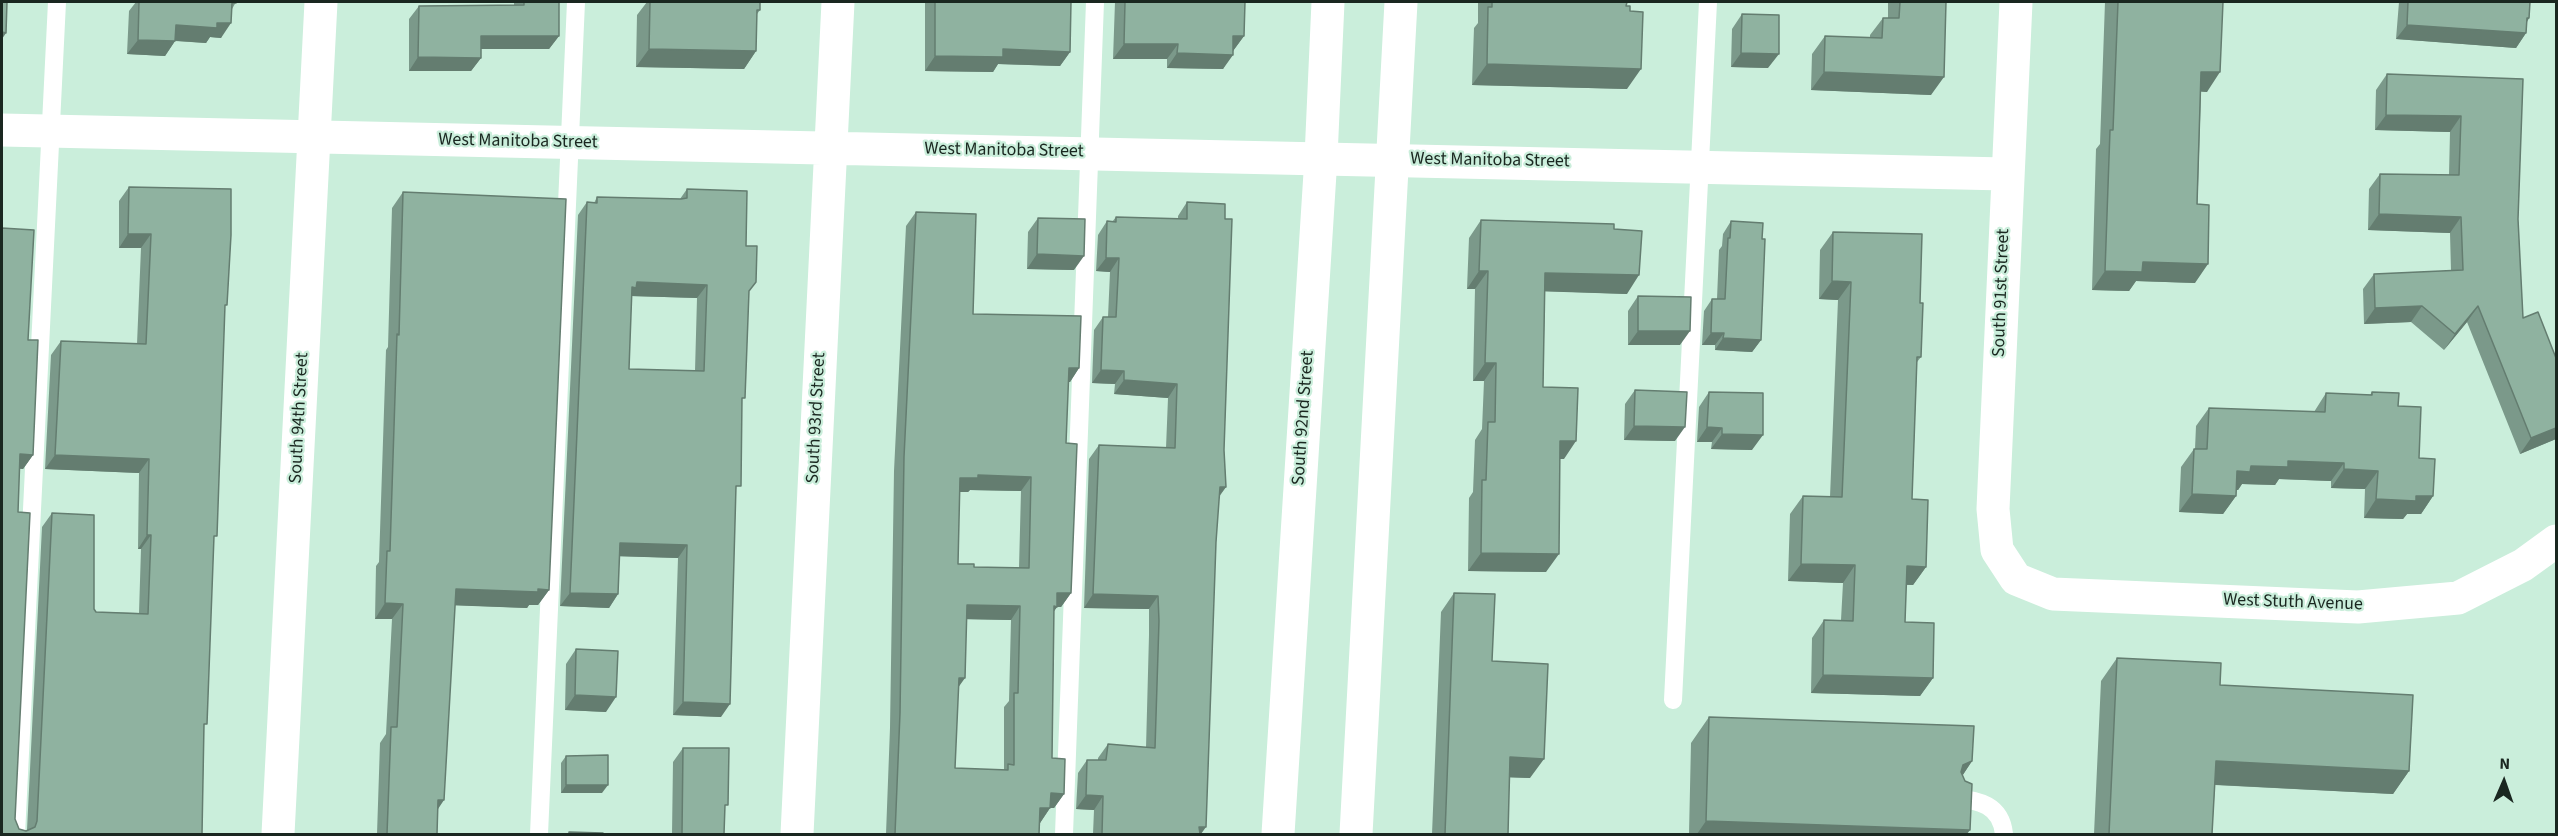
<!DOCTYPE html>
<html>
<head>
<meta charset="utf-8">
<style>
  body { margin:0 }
  #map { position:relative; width:2558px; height:836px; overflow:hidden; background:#caeedb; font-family:"Source Sans 3",sans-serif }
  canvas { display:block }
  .frame { position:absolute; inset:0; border:3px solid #1a2720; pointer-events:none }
  .north { position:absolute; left:2474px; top:752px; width:60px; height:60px; -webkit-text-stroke:4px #caeedb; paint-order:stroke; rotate:2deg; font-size:16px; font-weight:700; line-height:24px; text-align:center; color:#1a2720 }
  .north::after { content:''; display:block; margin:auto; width:21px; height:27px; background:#1a2720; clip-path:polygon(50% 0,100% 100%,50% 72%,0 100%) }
</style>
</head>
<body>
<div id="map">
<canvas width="2558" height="836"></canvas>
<div class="frame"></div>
<div class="north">N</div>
</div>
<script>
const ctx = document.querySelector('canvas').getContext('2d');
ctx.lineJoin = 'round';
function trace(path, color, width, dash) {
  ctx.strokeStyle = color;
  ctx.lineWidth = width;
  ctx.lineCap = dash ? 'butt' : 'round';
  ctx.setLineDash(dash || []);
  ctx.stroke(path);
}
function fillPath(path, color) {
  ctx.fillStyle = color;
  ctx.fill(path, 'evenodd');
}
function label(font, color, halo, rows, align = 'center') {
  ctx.font = font + ' "Source Sans 3",sans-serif';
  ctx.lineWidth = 4.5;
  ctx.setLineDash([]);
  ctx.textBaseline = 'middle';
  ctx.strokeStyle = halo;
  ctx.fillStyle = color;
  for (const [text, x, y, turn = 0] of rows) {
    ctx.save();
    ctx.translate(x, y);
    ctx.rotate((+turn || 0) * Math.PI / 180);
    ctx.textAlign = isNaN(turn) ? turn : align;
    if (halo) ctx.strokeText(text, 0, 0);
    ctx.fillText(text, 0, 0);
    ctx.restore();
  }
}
const service = new Path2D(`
  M1673 700 1708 2
  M1954 798C1979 800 2001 805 2004 834
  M16 834 57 2
  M539 834 576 2
  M1064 834 1095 2`);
const minor = new Path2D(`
  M2016 2 1993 509 1997 550 2016 579 2053 594 2358 607 2458 598 2523 565 2556 541
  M2 130 2006 174
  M278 834 321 2
  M797 834 838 2`);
const tertiary = new Path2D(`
  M1278 834 1321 157 1328 2
  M1356 834 1401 2`);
const wall = new Path2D(`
  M136 2H236L232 9 221 38 210 37 206 43 175 41 165 56 127 54 129 11Z
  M514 2H559V36L549 49H481V58L471 71H409V19L419 6 514 5Z
  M647 2H760V10L757 14 756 51 744 69 636 67 637 15Z
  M925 2H1071L1070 52 1060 66 998 64 993 72 925 71Z
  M1115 2H1245L1244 36 1233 51 1223 69 1167 68V59H1113Z
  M1478 2H1611L1626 6 1630 11 1627 89 1472 85 1474 28 1478 23Z
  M1888 2H1946L1931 95 1811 90 1812 54 1825 36 1870 38V35L1883 18H1888Z
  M2105 2H2223L2207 92 2201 91 2195 283 2136 281 2129 291 2092 290 2096 149 2100 144Z
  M2399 2H2530L2529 18 2527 22 2526 33 2516 48 2396 39Z
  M1742 14 1768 68 1731 67 1732 29Z
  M2387 74 2523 79 2518 219 2523 318 2556 439 2520 454 2467 322 2444 350 2411 322 2364 324 2363 289 2374 274 2451 271 2450 233 2368 230 2369 189 2380 174 2449 175 2450 132 2375 130 2376 90Z
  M129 187 224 308 204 728 202 834H2V228L28 340 33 455 23 469 19 468 18 512 15 819 19 829 26 831 27 830 42 527 52 513 94 609 96 612 139 613 141 549H138L139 473 45 469 51 355 61 341 137 344 141 248H119V201Z
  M687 189 746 246 749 293 721 717 673 715 678 558 619 556 618 594 609 608 560 606 578 215 587 202 594 203 597 197 680 199ZM631 296 697 298 695 371 629 369Z
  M403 192 549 590 538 605H529L527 608 455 605 438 809 437 834H377L380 743 386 734 392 619H375L376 566 379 562 386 350 388 347 392 208Z
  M1187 202 1224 450 1226 487 1219 497 1216 542 1201 834H1093L1094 810 1076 809 1078 773 1087 760H1098V758L1108 744 1146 748 1149 635V609L1084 608 1089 459 1099 445 1166 448 1168 398 1114 394 1115 384 1092 383 1094 330 1103 317H1108L1110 272 1096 271 1098 235 1107 221 1112 222 1116 217 1178 219V216Z
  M916 212 973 314 1079 368 1070 382H1068L1066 443 1071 593 1061 607H1057L1054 611 1052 758 1064 794 1054 808H1050L1040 823 1039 834H886L890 728 894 471 906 226ZM970 490 1021 491 1019 568 974 567 958 564 959 492H968ZM966 619 1011 620 1009 701 1004 707V770L955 768 958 688Z
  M1038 218 1074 270 1027 269 1028 232Z
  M1481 220 1614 229 1627 294 1545 291 1543 387 1564 459H1560L1546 572 1468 571 1469 498 1473 492 1475 440 1482 429 1484 381H1473L1475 289H1467L1469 238Z
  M1731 221 1761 340 1752 352 1715 350V345H1702L1704 311 1712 299H1717L1719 250 1722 246 1723 234Z
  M1833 232 1920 303 1921 357 1917 362 1912 499 1926 567 1913 585H1906L1905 622 1933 678 1920 696 1811 693 1812 638 1824 620H1841L1843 583 1788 581 1790 514 1803 496 1830 497 1838 300 1819 299 1820 250Z
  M1638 296 1680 345H1628V311Z
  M1635 390 1675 441 1624 440 1625 404Z
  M1709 392 1752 450 1711 449 1712 442H1697L1699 407Z
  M2372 392 2398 406 2419 458 2433 496 2421 514H2407L2403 519 2364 518 2365 489 2331 488V481L2279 479 2275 485 2242 484 2238 490H2236V496L2223 514 2179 512 2181 467 2194 449H2195L2196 426 2209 408 2314 412 2326 393 2370 395Z
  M1454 593 1492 661 1530 778 1509 777 1508 834H1432L1441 612Z
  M576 649 606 712 565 710 566 664Z
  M2117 658 2220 685 2409 771 2393 794 2215 785 2212 834H2094L2101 681Z
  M1709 717 1972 761 1962 776 1967 834H1689L1691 743Z
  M683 748 725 810 724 834H672L673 762Z
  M566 756 602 793H561V763Z`);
const shadedWall = new Path2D(`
  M2529 18 2519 33H2526L2516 48 2396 39 2407 25Z
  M217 23H231L221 38 210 37 206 43 165 40 176 25Z
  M2 32 6 33 2 39Z
  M481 36H559L549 49H472Z
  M1233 36H1244L1233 51Z
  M138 40 175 41 165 56 127 54Z
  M1124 44H1178L1167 59H1113Z
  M649 49 756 51 744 69 636 67Z
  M1003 49 1070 52 1060 66 998 64 993 72 925 71 935 56Z
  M1177 53 1233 55 1223 69 1167 68Z
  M1741 53 1779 54 1768 68 1731 67Z
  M418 57 481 58 471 71H409Z
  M1487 64 1641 69 1627 89 1472 85Z
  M1824 72 1944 77 1931 95 1811 90Z
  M2201 72H2220L2207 92 2188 91Z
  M2386 115 2461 116 2450 132 2375 130Z
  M2379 214 2461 217 2450 233 2368 230Z
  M128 234H151L141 248H119Z
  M1037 254 1084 256 1074 270 1027 269Z
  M1106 258H1119L1110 272 1096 271Z
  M2143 262 2208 264 2195 283 2136 281 2129 291 2092 290 2105 271Z
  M1479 271H1488L1475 289H1467Z
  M1545 273 1639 275 1627 294 1532 291Z
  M1832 281 1851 282 1838 300 1819 299Z
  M637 282 707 285 697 298 631 296 632 287Z
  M2422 306 2411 322 2364 324 2375 308Z
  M2478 306 2467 322 2444 350 2455 334Z
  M1638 331H1690L1680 345H1628Z
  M1711 333H1724L1715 345H1702Z
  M1723 338 1761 340 1752 352 1715 350Z
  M1485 363H1496L1484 381H1473Z
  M1069 368H1079L1070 382H1059Z
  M1101 370 1124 371 1115 384 1092 383Z
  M1124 380 1177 384 1168 398 1114 394Z
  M1634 426 1685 427 1675 441 1624 440Z
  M1707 427 1722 428 1712 442H1697Z
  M2556 428V439L2520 454 2531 438Z
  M1722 434 1763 435 1752 450 1711 449Z
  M1560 441H1576L1564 459H1548Z
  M20 454 33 455 23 469 10 468Z
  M55 455 149 459 139 473 45 469Z
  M2288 461 2344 463 2331 481 2279 479 2275 485 2242 484 2238 490 2224 489 2237 471 2251 466Z
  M2344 469 2378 471 2365 489 2331 488Z
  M978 475 1031 477 1021 491 970 490 968 492H950L960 478Z
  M1220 487H1226L1216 500Z
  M2192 494 2236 496 2223 514 2179 512Z
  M2416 496H2433L2421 514H2407L2403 519 2364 518 2376 499Z
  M147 535H151L141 549H138Z
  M620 543 687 545 678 558 610 556Z
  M1481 553 1559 554 1546 572 1468 571Z
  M1801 564 1855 565 1843 583 1788 581Z
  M1907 566 1926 567 1913 585 1894 584Z
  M456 589H538L549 590 538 605H529L527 608 445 605Z
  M570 593 618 594 609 608 560 606Z
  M1057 593H1071L1061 607H1057L1047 621Z
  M1093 594 1158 596 1149 609 1084 608Z
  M385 603 403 604 392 619H375Z
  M967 605 1020 606 1011 620 957 619Z
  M1823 675 1933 678 1920 696 1811 693Z
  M959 678H965L955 692Z
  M575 695 616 697 606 712 565 710Z
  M683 702 730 704 721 717 673 715Z
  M1510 757 1544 759 1530 778 1496 777Z
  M1972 761 1955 787 1963 765Z
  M2216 761 2409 771 2393 794 2200 784Z
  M566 785H608L602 793H561Z
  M1051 793 1064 794 1054 808H1041Z
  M1086 795 1103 796 1094 810 1076 809Z
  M438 800H444L434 815Z
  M1040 808H1050L1040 823Z
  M1706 821 1970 830 1967 834H1697Z
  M1199 827H1206L1201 834H1194Z`);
const building = new Path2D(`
  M2 2H7L6 33 2 32Z
  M139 2H236V3H232L231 23H217V28L176 25 175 41 138 40Z
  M524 2H559V36H481V58L418 57 419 6 524 5Z
  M650 2H760V10H757L756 51 649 49Z
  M935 2H1071L1070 52 1003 49V57L935 56Z
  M1125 2H1245L1244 36H1233V55L1177 53 1178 44H1124Z
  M1492 2H1627L1626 6H1630V11L1643 12 1641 69 1487 64 1488 7H1492Z
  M1900 2H1946L1944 77 1824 72 1825 36 1882 38 1883 18H1899Z
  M2118 2H2223L2220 72H2201L2197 204 2209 205 2208 264 2143 262 2142 272 2105 271 2110 130H2113Z
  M2408 2H2530L2529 18H2527L2526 33 2407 25Z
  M1742 14 1779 15V54L1741 53Z
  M2387 74 2523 79 2518 219 2523 318 2538 312 2556 358V428L2531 438 2478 306 2455 334 2422 306 2375 308 2374 274 2463 270 2461 217 2379 214 2380 174 2459 175 2461 116 2386 115Z
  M129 187 231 189V235L227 305H225L217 536H214L207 724H204L202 834H2V228L34 230 28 340H38L33 455 20 454 18 512 30 513 15 819 19 829 26 831 35 827 37 821 52 513 94 515V609L96 612 148 614 151 535H147L149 459 55 455 61 341 146 344 151 234H128Z
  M687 189 747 191 746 246H757L756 282 749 291 745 398H742L741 486H736L730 704 683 702 687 545 620 543 618 594 570 593 587 202 597 203V197L681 199 687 198ZM637 282 707 285 704 371 629 369 632 287 636 288Z
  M403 192 566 199 549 590 538 589V592L456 589 444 800H438L437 834H387L391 727H397L403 604 385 603 387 551H390L397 334 399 335Z
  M1187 202 1225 204V219H1232L1224 450 1226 487H1220L1216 542 1206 827H1199L1200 834H1102L1103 796 1086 795 1087 760H1106L1108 744 1155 748 1159 621 1158 596 1093 594 1099 445 1175 448 1177 384 1124 380V371L1101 370 1103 317H1116L1119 258H1106L1107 221 1116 222V217L1187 219Z
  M916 212 976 214 973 314 1081 316 1079 368H1069L1066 443 1077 444 1071 593H1057V607L1054 606 1052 758 1065 759 1064 794 1051 793 1050 808H1040L1039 834H895L900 713 904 457ZM978 475 1031 477 1029 568 974 567V564H958L960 478H978ZM967 605 1020 606 1018 693H1014V765L1008 764V770L955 768 959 678H965Z
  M1038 218 1085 219 1084 256 1037 254Z
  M1481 220 1614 224V229L1642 231 1639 275 1545 273 1543 387 1578 388 1576 441H1560L1559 554 1481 553 1482 480H1486L1488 422H1495L1496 363H1485L1488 271H1479Z
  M1731 221 1763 223 1762 239H1765L1761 340 1723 338 1724 333H1711L1712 299H1725L1728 238H1730Z
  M1833 232 1922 234 1920 303H1923L1921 357H1917L1912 499 1928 500 1926 567 1907 566 1905 622 1934 623 1933 678 1823 675 1824 620 1853 621 1855 565 1801 564 1803 496 1842 497 1851 282 1832 281Z
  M1638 296 1691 297 1690 331H1638Z
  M1635 390 1687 392 1685 427 1634 426Z
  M1709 392 1763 393V435L1722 434V428L1707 427Z
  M2372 392 2399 393 2398 406 2421 407 2419 458 2435 459 2433 496H2416V501L2376 499 2378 471 2344 469V463L2288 461V467L2251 466 2250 472 2237 471 2236 496 2192 494 2194 449H2207L2209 408 2325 412 2326 393 2372 395Z
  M1454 593 1495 594 1492 661 1548 664 1544 759 1510 757 1508 834H1445Z
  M576 649 618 651 616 697 575 695Z
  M2117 658 2221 663 2220 685 2413 695 2409 771 2216 761 2212 834H2109Z
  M1709 717 1974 726 1972 761 1963 765 1961 772 1965 781 1972 784 1970 830 1706 821Z
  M683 748H729L728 805H725L724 834H682Z
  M608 755V785H566V756Z
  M569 832 603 833V834H569Z`);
const streetNames = [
  ["West Manitoba Street",518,142,1],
  ["West Manitoba Street",1004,151,1],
  ["West Manitoba Street",1490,161,1],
  ["South 91st Street",2002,293,-88],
  ["South 94th Street",300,418,-87],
  ["South 93rd Street",817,418,-87],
  ["South 92nd Street",1304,418,-86],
  ["West Stuth Avenue",2293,603,2]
];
trace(service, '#fff', 18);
trace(minor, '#fff', 33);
trace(tertiary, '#fff', 33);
fillPath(wall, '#7b998a');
fillPath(shadedWall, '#647d70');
fillPath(building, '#8fb2a0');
trace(building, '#647d70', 1.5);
label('18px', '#1a2720', '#caeedb', streetNames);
</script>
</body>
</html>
